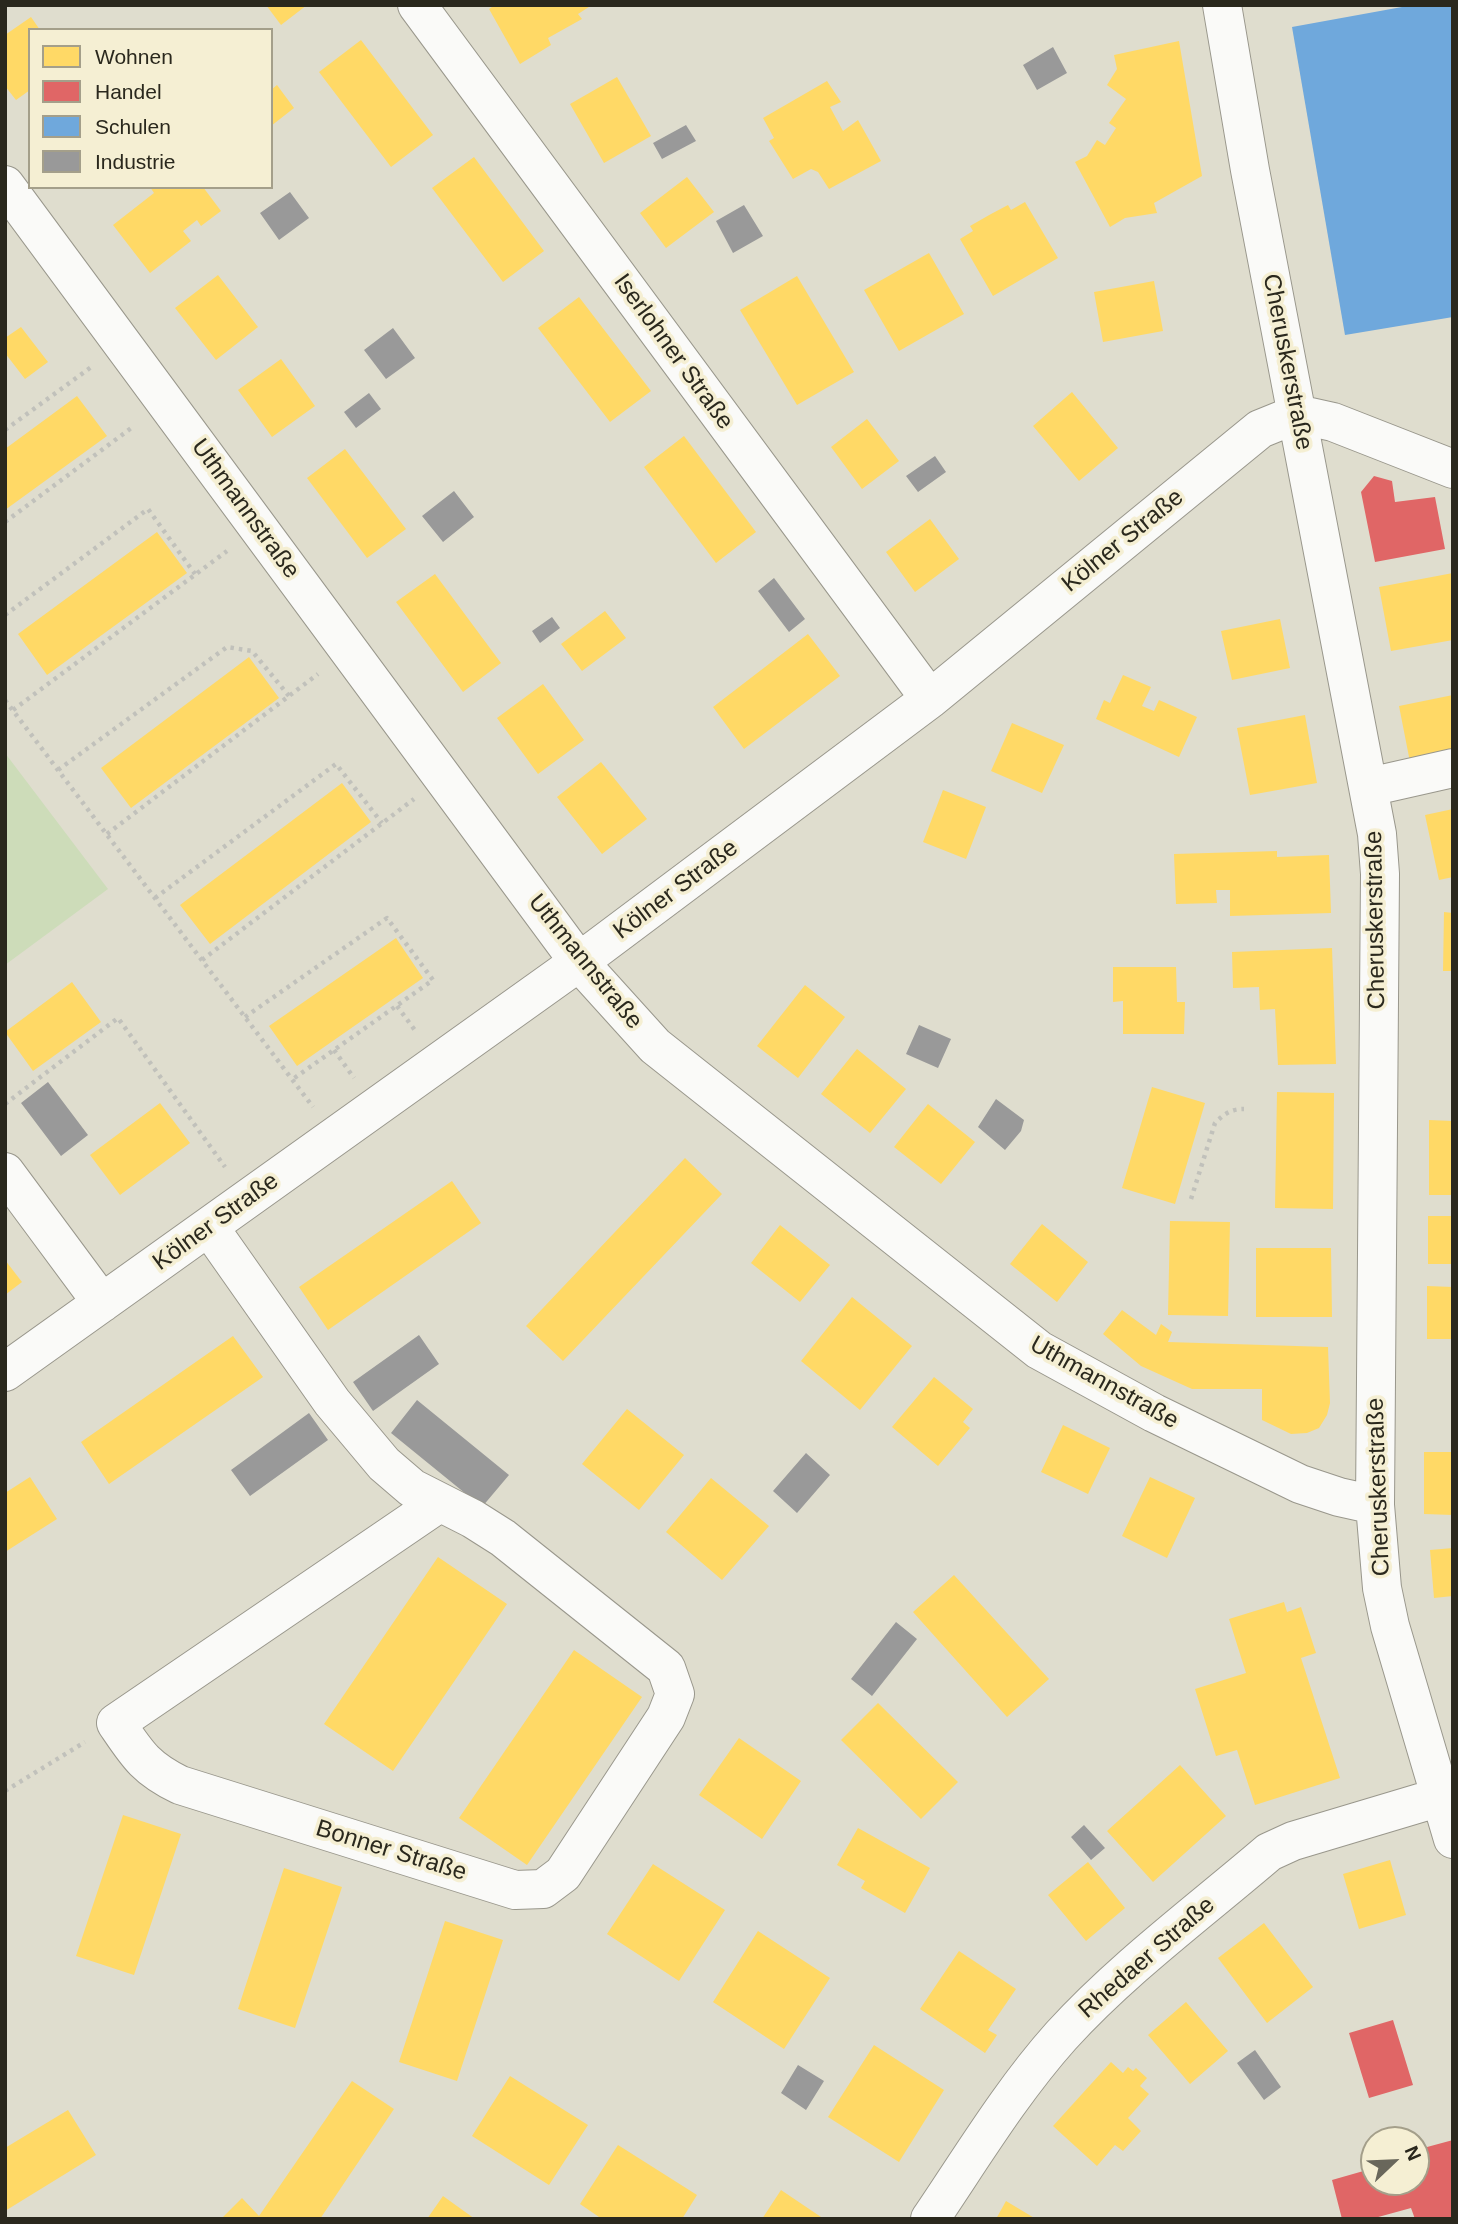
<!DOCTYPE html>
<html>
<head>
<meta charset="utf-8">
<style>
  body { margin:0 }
  #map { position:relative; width:1458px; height:2224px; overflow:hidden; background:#dfddce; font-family:Arial,sans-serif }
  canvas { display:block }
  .frame { position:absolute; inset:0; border:7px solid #2a281d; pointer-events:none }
  .legend { position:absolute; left:28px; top:28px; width:245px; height:161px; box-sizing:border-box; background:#f5efd3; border:2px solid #a49f8a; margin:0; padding:9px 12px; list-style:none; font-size:21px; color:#2a281d }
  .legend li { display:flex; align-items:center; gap:14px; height:35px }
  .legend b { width:35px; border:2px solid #a49f8a }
  .north { position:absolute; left:1360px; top:2126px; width:70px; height:70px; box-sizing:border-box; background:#f5efd3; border:2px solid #a49f8a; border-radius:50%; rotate:67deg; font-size:19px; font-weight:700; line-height:28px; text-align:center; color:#2a281d }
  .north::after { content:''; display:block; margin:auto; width:24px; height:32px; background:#69675b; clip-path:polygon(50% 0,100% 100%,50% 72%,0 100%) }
</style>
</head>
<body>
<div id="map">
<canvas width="1458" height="2224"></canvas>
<div class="frame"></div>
<ul class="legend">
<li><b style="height:19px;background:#ffd966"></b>Wohnen</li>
<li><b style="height:19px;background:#e06666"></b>Handel</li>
<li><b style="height:19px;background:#6fa8dc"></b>Schulen</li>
<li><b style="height:19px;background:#999"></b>Industrie</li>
</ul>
<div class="north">N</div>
</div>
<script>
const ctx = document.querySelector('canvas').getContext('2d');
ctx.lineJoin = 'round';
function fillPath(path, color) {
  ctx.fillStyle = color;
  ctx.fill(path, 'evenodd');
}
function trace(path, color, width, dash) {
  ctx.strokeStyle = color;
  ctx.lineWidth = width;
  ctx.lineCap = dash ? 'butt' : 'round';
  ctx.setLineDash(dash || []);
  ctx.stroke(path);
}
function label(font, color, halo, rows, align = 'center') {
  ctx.font = font + ' Arial,sans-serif';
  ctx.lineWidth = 7;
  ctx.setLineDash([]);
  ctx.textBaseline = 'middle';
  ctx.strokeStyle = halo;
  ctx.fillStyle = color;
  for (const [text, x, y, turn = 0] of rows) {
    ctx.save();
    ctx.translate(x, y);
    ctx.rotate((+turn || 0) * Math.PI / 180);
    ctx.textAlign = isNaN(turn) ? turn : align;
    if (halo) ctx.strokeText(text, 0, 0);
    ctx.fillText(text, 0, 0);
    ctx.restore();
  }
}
const green = new Path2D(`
  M5 753 108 889 5 965Z`);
const homes = new Path2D(`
  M266 5H307L281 25Z
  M495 5H592L578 14 582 19 548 38 551 45 520 64 489 9Z
  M31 17 40 30H30V90L16 100 5 86V35Z
  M361 40 433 135 391 167 319 72Z
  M1179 41 1202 176 1154 203 1157 213 1125 218 1110 227 1075 162 1087 156 1097 140 1105 145 1116 128 1109 123 1126 99 1107 85 1117 69 1114 55Z
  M617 77 651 136 604 163 570 104Z
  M827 81 841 102 830 107 843 131 858 120 881 161 829 189 818 172 811 169 793 179 769 141 774 138 763 118Z
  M277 85 294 108 271 126V90Z
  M474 157 544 251 503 282 432 188Z
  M687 177 714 212 666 248 640 213Z
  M150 187H203L221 211 201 226 197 220 183 231 191 241 150 273 113 225 154 193Z
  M1025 202 1058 258 993 296 960 239 973 231 970 226 991 214 1008 205 1011 210Z
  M929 253 964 314 899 351 864 290Z
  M218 275 258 327 216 360 175 308Z
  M797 276 854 372 797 405 740 310Z
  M1154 281 1163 331 1103 342 1094 292Z
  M579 297 651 391 610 422 538 328Z
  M21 327 48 362 25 379 5 353V338Z
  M281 359 315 406 272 437 238 390Z
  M1072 392 1118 448 1079 481 1033 426Z
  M77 396 107 436 5 510V449Z
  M867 419 899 461 862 489 831 447Z
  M684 436 756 532 716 563 644 467Z
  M345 449 406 529 367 558 307 478Z
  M930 519 959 559 915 592 886 552Z
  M157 532 187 573 47 675 18 634Z
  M1453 573V640L1391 651 1379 587Z
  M435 574 501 663 463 692 396 602Z
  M605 611 626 638 582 671 561 644Z
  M1280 619 1290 668 1232 680 1221 631Z
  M808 634 840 676 744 749 713 707Z
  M249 657 279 698 131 808 101 768Z
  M1123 675 1151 687 1142 706 1154 711 1159 700 1197 717 1179 757 1096 719 1104 700 1110 703Z
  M543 684 584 740 538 774 497 718Z
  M1453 695V754L1410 762 1399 706Z
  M1305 715 1317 783 1250 795 1237 728Z
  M1012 723 1064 745 1042 793 991 771Z
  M601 762 647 819 602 854 557 797Z
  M342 783 371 822 210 944 180 905Z
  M943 790 986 807 966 859 923 842Z
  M1453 809V877L1439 880 1425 815Z
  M1277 851V857L1329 855 1331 913 1230 916V890H1216L1217 903 1176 904 1174 854Z
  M1444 912 1453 913V971H1443Z
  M396 938 423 978 297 1066 269 1026Z
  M1332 948 1336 1064 1278 1065 1275 1009 1260 1010 1259 987 1233 988 1232 952Z
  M1113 967H1176L1177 1002H1185L1184 1034H1123V1001L1113 1002Z
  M72 982 101 1022 33 1071 5 1032Z
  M805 985 845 1017 798 1078 757 1046Z
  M857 1049 906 1089 870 1133 821 1094Z
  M1152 1087 1205 1103 1175 1204 1122 1188Z
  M1277 1092 1334 1093 1333 1209 1275 1208Z
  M160 1103 190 1143 120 1195 90 1155Z
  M928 1104 975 1142 941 1184 894 1147Z
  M1429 1120 1453 1121V1195H1429Z
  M685 1158 722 1194 563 1361 526 1326Z
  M452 1181 481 1223 328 1330 299 1287Z
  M1428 1216H1453V1264H1428Z
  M1170 1221 1230 1222 1228 1316 1168 1315Z
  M1042 1224 1088 1262 1057 1302 1010 1264Z
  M780 1225 830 1265 800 1302 751 1263Z
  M1256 1248H1331L1332 1317H1256Z
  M5 1260 22 1282 5 1295Z
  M1427 1286 1453 1287V1339H1427Z
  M852 1297 912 1346 860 1410 801 1361Z
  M1122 1310 1156 1335 1161 1324 1172 1332 1168 1342 1328 1347 1330 1403 1327 1415 1319 1428 1307 1433 1291 1434 1262 1420V1389H1192L1141 1366 1103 1334Z
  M233 1336 263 1377 109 1484 81 1442Z
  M934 1377 973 1409 963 1422 970 1428 938 1466 892 1427Z
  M627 1409 684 1455 639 1510 582 1464Z
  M1063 1425 1110 1448 1088 1494 1041 1472Z
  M1424 1452H1453V1515L1424 1514Z
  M30 1477 57 1519 5 1552V1493Z
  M1150 1477 1195 1498 1167 1558 1122 1536Z
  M711 1478 769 1526 722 1580 666 1532Z
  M1453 1548V1596L1434 1598 1430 1550Z
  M438 1557 507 1604 393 1771 324 1724Z
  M954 1575 1049 1679 1007 1717 913 1612Z
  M1284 1602 1287 1612 1301 1607 1316 1653 1301 1658 1340 1778 1255 1805 1237 1750 1216 1756 1195 1689 1246 1673 1229 1619Z
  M574 1650 642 1697 527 1865 459 1818Z
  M878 1703 958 1782 921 1819 841 1740Z
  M739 1738 801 1781 762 1839 699 1795Z
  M1180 1765 1226 1816 1153 1882 1107 1831Z
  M123 1815 181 1834 134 1975 76 1956Z
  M858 1828 930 1868 905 1913 861 1888 865 1881 837 1865Z
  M1390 1860 1406 1915 1359 1929 1343 1874Z
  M1088 1862 1125 1908 1086 1941 1048 1895Z
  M653 1864 725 1910 679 1981 607 1934Z
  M284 1868 342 1887 295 2028 238 2009Z
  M445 1921 503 1940 457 2081 399 2062Z
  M1264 1923 1313 1987 1267 2023 1218 1958Z
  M758 1931 830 1978 784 2049 713 2002Z
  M959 1951 1016 1989 988 2030 997 2035 985 2053 920 2009Z
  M1186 2002 1228 2051 1190 2084 1148 2035Z
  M874 2045 944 2090 899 2162 828 2117Z
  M1111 2062 1123 2073 1128 2067 1133 2071 1136 2068 1147 2078 1140 2086 1149 2094 1128 2118 1141 2131 1123 2151 1115 2145 1097 2166 1053 2126Z
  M510 2076 588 2125 549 2185 472 2136Z
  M352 2081 394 2109 320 2219H221L242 2198 259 2216Z
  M68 2110 96 2155 5 2211V2148Z
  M618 2145 697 2195 682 2219H602L580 2204Z
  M781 2190 824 2219H762Z
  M443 2196 475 2219H427Z
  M1006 2201 1036 2219H996Z`);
const shops = new Path2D(`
  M1374 476 1392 481 1395 502 1435 497 1445 549 1375 562 1361 492Z
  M1393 2020 1413 2085 1369 2098 1349 2033Z
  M1453 2140V2219H1415L1411 2208 1371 2219H1342L1332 2180 1374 2168V2182H1416V2150Z`);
const schools = new Path2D(`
  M1413 5H1453V317L1345 335 1292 27Z`);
const industry = new Path2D(`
  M1053 47 1067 73 1037 90 1023 65Z
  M686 125 696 141 662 159 653 143Z
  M290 192 309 218 279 240 260 213Z
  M744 205 763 236 733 253 716 221Z
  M393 328 415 358 386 379 364 350Z
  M369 393 381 409 356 428 344 412Z
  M935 456 946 472 918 492 906 476Z
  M454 491 474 517 443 542 422 516Z
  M774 578 805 619 789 632 758 591Z
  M552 617 560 628 540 643 532 631Z
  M919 1025 951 1039 938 1068 906 1054Z
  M48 1082 88 1135 61 1156 21 1103Z
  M996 1099 1024 1120 1021 1131 1005 1150 978 1127Z
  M419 1335 439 1364 373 1411 353 1382Z
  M417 1400 509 1475 482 1507 391 1433Z
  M309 1413 328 1440 250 1496 231 1470Z
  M806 1453 830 1475 797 1513 773 1491Z
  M896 1622 917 1639 872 1696 851 1679Z
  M1084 1825 1105 1848 1091 1860 1071 1837Z
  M1255 2050 1281 2087 1264 2100 1237 2063Z
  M798 2065 824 2081 806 2110 781 2093Z`);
const path = new Path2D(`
  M5 430 94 365
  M5 522 134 426
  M5 615 148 509 195 574
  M5 700 313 1107
  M13 710 227 551
  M58 770 227 647 252 651 289 696
  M107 834 318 674
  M155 898 336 764 382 823
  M202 960 414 799
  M397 1006 417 1033
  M245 1017 387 918 433 980 293 1079
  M334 1050 354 1078
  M5 1104 118 1018 225 1167
  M1191 1199 1215 1123C1224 1114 1231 1109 1244 1109
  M5 1791 85 1742`);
const minor = new Path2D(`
  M417 5 930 699
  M1222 5 1250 170 1377 834 1380 874 1375 1505 1382 1588 1390 1626 1453 1839
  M5 185 579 962 655 1046 1039 1350 1154 1413 1300 1484 1339 1497 1375 1505
  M1369 787 1453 768
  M5 1172 102 1303
  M209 1227 332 1402 384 1464 412 1488 473 1519 503 1538 666 1668 675 1694 666 1717 563 1874 543 1889 515 1890 180 1785C145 1768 137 1754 116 1723L439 1503
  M5 1372 579 962 930 699 1260 429 1297 414 1333 422 1453 469
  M930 2219C972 2157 1011 2092 1061 2036 1123 1968 1199 1912 1269 1852L1293 1841 1440 1797`);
const streetNames = [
  ["Iserlohner Straße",673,352,54],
  ["Cheruskerstraße",1287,362,79],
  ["Uthmannstraße",245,509,54],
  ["Kölner Straße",1123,541,-39],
  ["Kölner Straße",676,890,-37],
  ["Cheruskerstraße",1376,920,-91],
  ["Uthmannstraße",585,962,51],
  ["Kölner Straße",216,1222,-36],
  ["Uthmannstraße",1104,1383,29],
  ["Cheruskerstraße",1379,1487,-92],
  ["Bonner Straße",391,1851,17],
  ["Rhedaer Straße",1147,1958,-41]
];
fillPath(green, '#cddcb9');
fillPath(homes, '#ffd966');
fillPath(shops, '#e06666');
fillPath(schools, '#6fa8dc');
fillPath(industry, '#999');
trace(minor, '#99978c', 40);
trace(path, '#c1c1bb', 4.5, [3.5, 5]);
trace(minor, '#fafaf8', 38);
label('24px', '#2a281d', '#f5efd3', streetNames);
</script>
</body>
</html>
